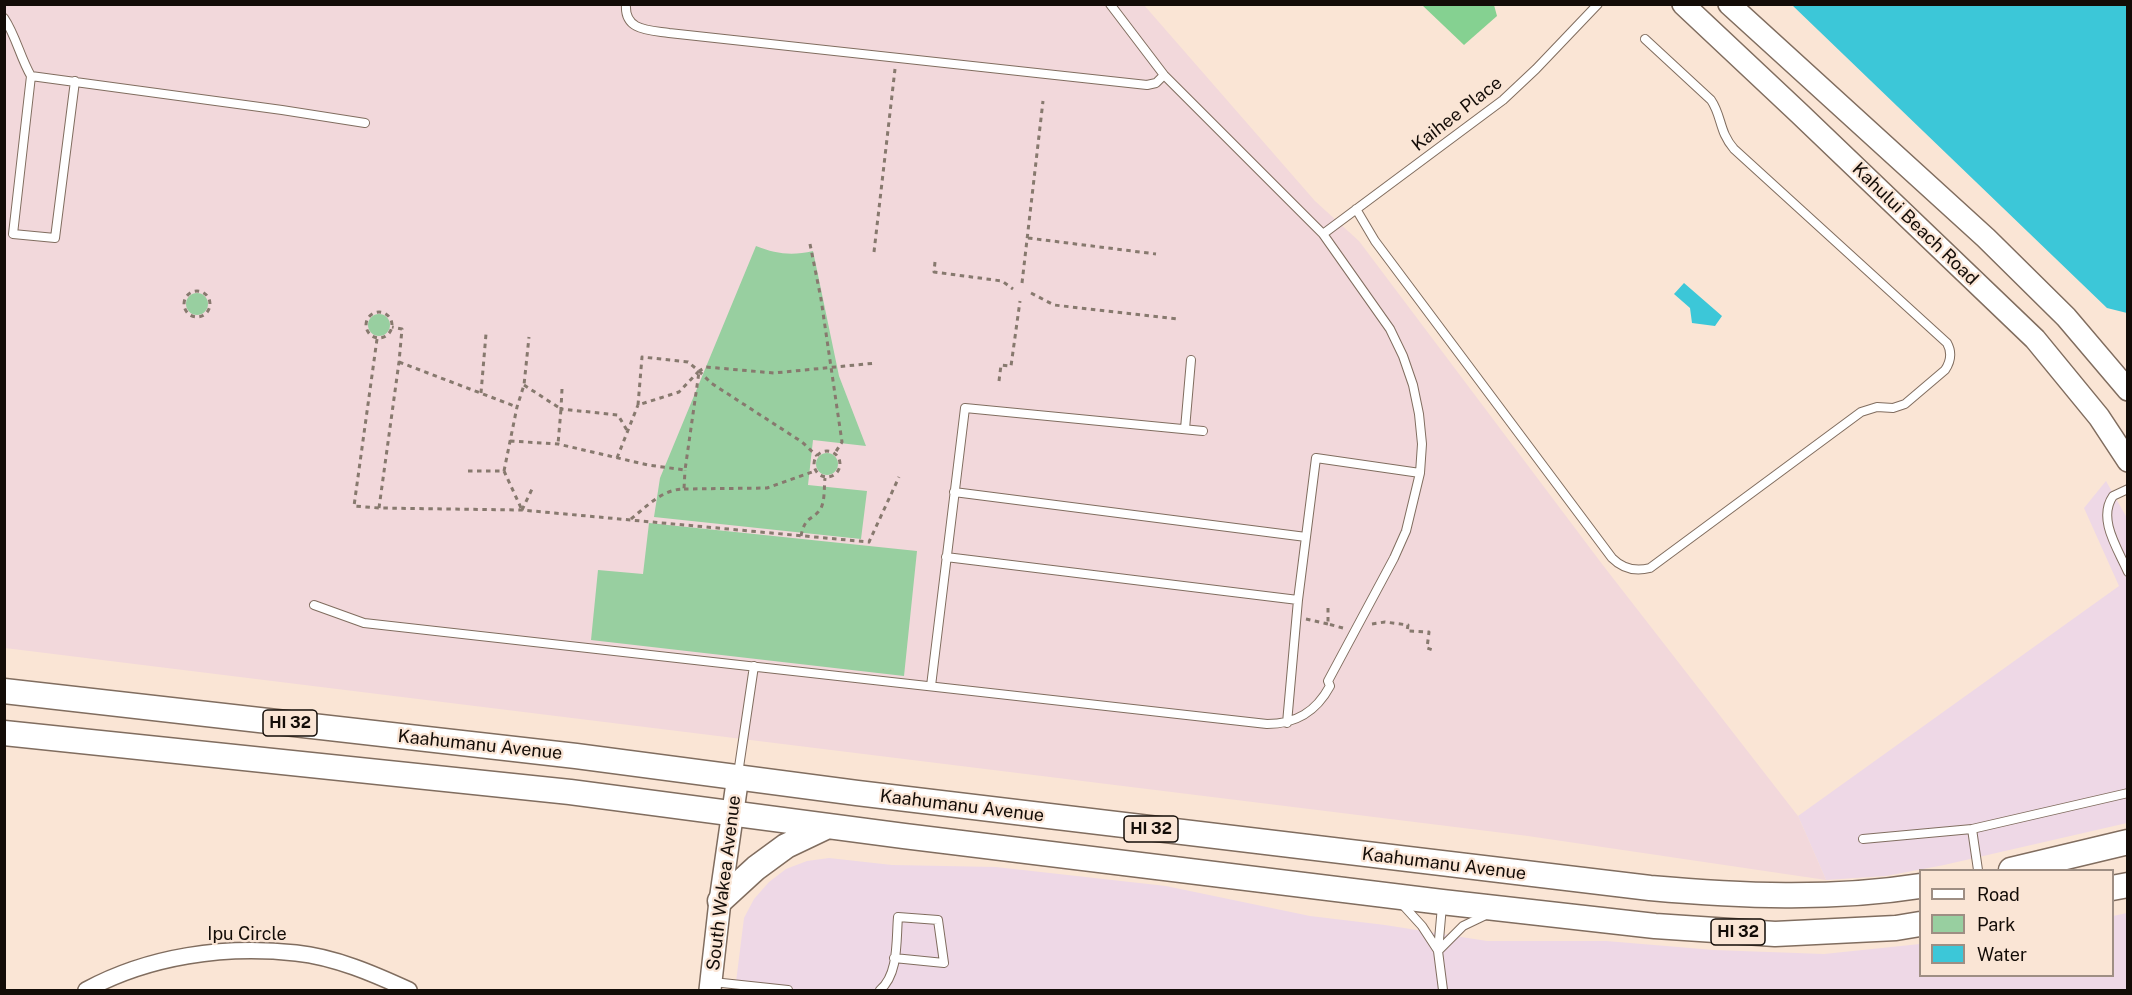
<!DOCTYPE html>
<html>
<head>
<meta charset="utf-8">
<style>
  body { margin:0 }
  #map { position:relative; width:2132px; height:995px; overflow:hidden; background:#fae5d5; font-family:"Public Sans",sans-serif }
  canvas { display:block }
  .frame { position:absolute; inset:0; border:6px solid #130c07; pointer-events:none }
  .legend { position:absolute; left:1919px; top:869px; width:195px; height:108px; box-sizing:border-box; background:#fae5d5; border:2px solid #9e8e83; margin:0; padding:8px 10px; list-style:none; font-size:18px; color:#130c07 }
  .legend li { display:flex; align-items:center; gap:12px; height:30px }
  .legend b { width:30px; border:2px solid #9e8e83 }
</style>
</head>
<body>
<div id="map">
<canvas width="2132" height="995"></canvas>
<div class="frame"></div>
<ul class="legend">
<li><b style="height:8px;background:#fff"></b>Road</li>
<li><b style="height:16px;background:#98cfa0"></b>Park</li>
<li><b style="height:16px;background:#3cc7d8"></b>Water</li>
</ul>
</div>
<script>
const ctx = document.querySelector('canvas').getContext('2d');
ctx.lineJoin = 'round';
function fillPath(path, color) {
  ctx.fillStyle = color;
  ctx.fill(path, 'evenodd');
}
function trace(path, color, width, dash) {
  ctx.strokeStyle = color;
  ctx.lineWidth = width;
  ctx.lineCap = dash ? 'butt' : 'round';
  ctx.setLineDash(dash || []);
  ctx.stroke(path);
}
function label(font, color, halo, rows, align = 'center') {
  ctx.font = font + ' "Public Sans",sans-serif';
  ctx.lineWidth = 4.5;
  ctx.setLineDash([]);
  ctx.textBaseline = 'middle';
  ctx.strokeStyle = halo;
  ctx.fillStyle = color;
  for (const [text, x, y, turn = 0] of rows) {
    ctx.save();
    ctx.translate(x, y);
    ctx.rotate((+turn || 0) * Math.PI / 180);
    ctx.textAlign = isNaN(turn) ? turn : align;
    if (halo) ctx.strokeText(text, 0, 0);
    ctx.fillText(text, 0, 0);
    ctx.restore();
  }
}
const commercial = new Path2D(`
  M2106 481 2127 518V823L1944 865 1886 876 1826 880 1798 816 2119 586 2084 508Z
  M829 858 892 865 996 867 1166 886 1310 916 1385 925 1487 941H1606L1714 950 1824 954 1920 944V976H2112L2113 916 2127 913V990H735L744 918 754 899 769 882 786 869 807 861Z`);
const education = new Path2D(`
  M21 4 1144 5 1315 201 1359 241 1602 564 1798 816 1826 880 1528 836 5 648V5Z`);
const green = new Path2D(`
  M756 246C776 254 792 256 813 251L839 376 866 446 813 440 808 485 867 491 861 539 654 517 660 478Z
  M186 304a11 11 0 1 1 22 0a11 11 0 1 1-22 0Z
  M368 325a11 11 0 1 1 22 0a11 11 0 1 1-22 0Z
  M816 464a11 11 0 1 1 22 0a11 11 0 1 1-22 0Z
  M649 523 917 551 904 676 591 640 598 570 643 574Z`);
const forest = new Path2D(`
  M1422 5H1494L1497 16 1464 45Z`);
const water = new Path2D(`
  M1792 5H2127V313L2107 308Z
  M1684 283 1722 316 1715 326 1692 323 1690 308 1674 294Z`);
const path = new Path2D(`
  M1028 238 1156 254
  M810 244 821 299 842 442 835 453
  M874 252 895 69
  M935 262 934 272 1002 281 1013 289
  M1022 283 1043 101
  M184 304a13 13 0 1 1 26 0a13 13 0 1 1-26 0Z
  M1031 293 1054 305 1178 319
  M366 325a13 13 0 1 1 26 0a13 13 0 1 1-26 0Z
  M377 339 354 506 379 508 522 510 869 542 899 477
  M399 362 517 407
  M699 371 679 392 638 405 642 357 688 362 699 371 706 367 774 373 876 363
  M699 371 711 383 802 442 817 456
  M999 381 1001 365 1011 366 1020 301
  M524 385 561 409 558 444
  M562 389 561 409 618 415 628 432
  M481 393 486 334
  M510 441 558 444 648 465 685 470 699 372
  M814 464a13 13 0 1 1 26 0a13 13 0 1 1-26 0Z
  M617 458 638 405
  M468 471H504L522 510
  M504 471 517 407 524 385 529 337
  M684 489 767 488 815 471
  M379 508 399 362 402 329 392 327
  M522 510 533 487
  M631 519C647 506 663 489 684 489L685 470
  M801 536C805 515 813 521 821 508 825 500 824 487 825 478
  M1328 608V624L1343 628
  M1306 619 1328 624
  M1372 624 1385 622 1408 625 1407 631 1429 632 1427 648 1433 650`);
const lane = new Path2D(`
  M626 4C624 31 649 30 669 33L1147 85 1156 83 1164 75
  M4 18C16 36 20 57 31 76L282 110 365 123
  M31 76 13 234 55 238 75 81
  M1356 209 1375 241 1612 558C1623 569 1635 572 1650 568L1861 412 1877 407 1893 408 1905 404 1945 370C1951 361 1952 352 1947 343L1734 149C1719 132 1722 116 1711 100L1645 39
  M1323 234 1503 100 1536 69 1598 4
  M1185 429 1191 360
  M2128 489 2113 496C2097 519 2118 549 2128 572
  M954 492 1306 537
  M946 557 1298 600
  M314 605 364 623 1267 724C1296 724 1316 712 1330 686L1328 681 1394 558 1406 531 1420 473 1422 444 1419 414 1413 385 1403 356 1390 329 1323 234 1164 75 1110 4
  M931 686 965 408 1203 431
  M1287 723 1298 600 1316 458 1420 473
  M738 774 754 666
  M1863 839 1972 829
  M1978 870 1972 829 2128 793
  M1402 904 1422 926 1437 949
  M1442 906 1438 951 1443 990
  M1438 951 1463 926 1486 915
  M713 982 788 990
  M880 990C899 974 896 940 898 917L938 920 944 963 894 958`);
const street = new Path2D(`
  M86 990C149 956 224 945 296 953 335 957 374 974 409 990`);
const secondary = new Path2D(`
  M1683 4 1799 113 2035 339 2099 417 2128 461
  M1729 4 1986 238 2066 317 2128 390
  M710 990 720 901 738 776`);
const primary = new Path2D(`
  M4 691 576 756 857 793 1650 888C1740 896 1831 900 1920 886
  M4 733 570 792 904 836 1442 902 1655 926 1775 934 1896 928 1920 924
  M2011 870 2128 842
  M2112 888 2128 885
  M720 901 756 868 786 846 828 826`);
const shields = [
  [290,723,54],
  [1151,829,54],
  [1738,932,54]
];
const shieldNames = [
  ["HI 32",290,723],
  ["HI 32",1151,829],
  ["HI 32",1738,932]
];
const streetNames = [
  ["Kaihee Place",1457,114,-38],
  ["Kahului Beach Road",1915,224,44],
  ["Kaahumanu Avenue",480,745,6],
  ["Kaahumanu Avenue",962,806,7],
  ["Kaahumanu Avenue",1444,864,7],
  ["South Wakea Avenue",724,883,-83],
  ["Ipu Circle",247,934]
];
fillPath(commercial, '#eed8e6');
fillPath(education, '#f2d8db');
fillPath(green, '#98cfa0');
fillPath(forest, '#85d191');
fillPath(water, '#3cc7d8');
trace(lane, '#806d5f', 10);
trace(street, '#806d5f', 18);
trace(secondary, '#806d5f', 24);
trace(primary, '#806d5f', 27);
trace(path, '#87796e', 3, [4.5, 4.5]);
trace(lane, '#fff', 8);
trace(street, '#fff', 15);
trace(secondary, '#fff', 21);
trace(primary, '#fff', 24);
for (const [x, y, w] of shields) {
  const box = new Path2D();
  box.roundRect(x - w / 2, y - 13, w, 26, 4.5);
  ctx.fillStyle = '#fae5d5';
  ctx.fill(box);
  trace(box, '#130c07', 1.5);
}
label('bold 16px', '#130c07', null, shieldNames);
label('18px', '#130c07', '#fae5d5', streetNames);
</script>
</body>
</html>
